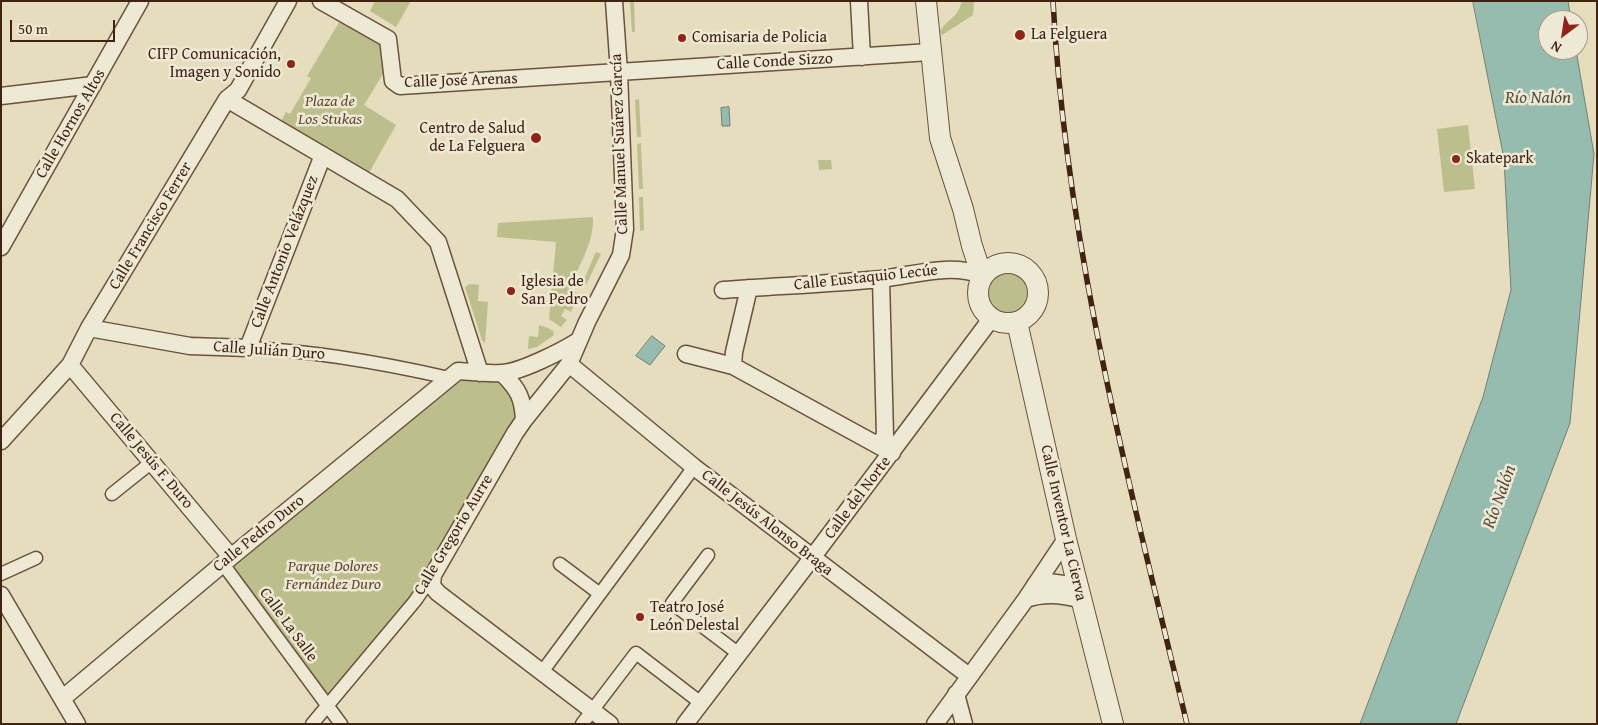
<!DOCTYPE html>
<html>
<head>
<meta charset="utf-8">
<style>
  body { margin:0 }
  #map { position:relative; width:1598px; height:725px; overflow:hidden; background:#e5ddbe; font-family:"Gentium Book Plus",serif }
  canvas { display:block }
  .frame { position:absolute; inset:0; border:2px solid #422312; pointer-events:none }
  .north { position:absolute; left:1538px; top:10px; width:50px; height:50px; box-sizing:border-box; background:#eee9d5; border:1px solid #a99a87; border-radius:50%; rotate:211deg; font-size:14px; font-weight:700; line-height:20px; text-align:center; color:#422312 }
  .north::after { content:''; display:block; margin:auto; width:18px; height:22px; background:#8f2418; clip-path:polygon(50% 0,100% 100%,50% 72%,0 100%) }
  .scale { position:absolute; left:10px; top:20px; width:105px; height:22px; box-sizing:border-box; border:2px solid #422312; border-top:0; padding-left:6px; font-size:15px; line-height:18px; white-space:nowrap; color:#422312; -webkit-text-stroke:4px #eee9d5; paint-order:stroke }
</style>
</head>
<body>
<div id="map">
<canvas width="1598" height="725"></canvas>
<div class="frame"></div>
<div class="north">N</div>
<div class="scale">50 m</div>
</div>
<script>
const ctx = document.querySelector('canvas').getContext('2d');
ctx.lineJoin = 'round';
function fillPath(path, color) {
  ctx.fillStyle = color;
  ctx.fill(path, 'evenodd');
}
function trace(path, color, width, dash) {
  ctx.strokeStyle = color;
  ctx.lineWidth = width;
  ctx.lineCap = dash ? 'butt' : 'round';
  ctx.setLineDash(dash || []);
  ctx.stroke(path);
}
function label(font, color, halo, rows, align = 'center') {
  ctx.font = font + ' "Gentium Book Plus",serif';
  ctx.lineWidth = 5;
  ctx.setLineDash([]);
  ctx.textBaseline = 'middle';
  ctx.strokeStyle = halo;
  ctx.fillStyle = color;
  for (const [text, x, y, turn = 0] of rows) {
    ctx.save();
    ctx.translate(x, y);
    ctx.rotate((+turn || 0) * Math.PI / 180);
    ctx.textAlign = isNaN(turn) ? turn : align;
    if (halo) ctx.strokeText(text, 0, 0);
    ctx.fillText(text, 0, 0);
    ctx.restore();
  }
}
const green = new Path2D(`
  M375 1H411L396 27 370 11Z
  M630 1H634L635 32H632Z
  M962 1H974L973 15 942 35 940 32C945 20 957 20 962 1Z
  M341 19 380 41 386 69 364 105 396 125 365 180 277 129 286 112 290 114 311 78 307 76Z
  M639 99 641 137H637L635 100Z
  M1468 125 1475 189 1444 192 1437 129Z
  M641 143 643 189H639L637 144Z
  M818 160H831L832 169 819 170Z
  M639 197H643L644 230 640 231Z
  M593 217C594 243 579 265 569 289L579 294 571 312 565 309 561 316 567 320 561 327 549 319 556 242 497 237 498 223Z
  M596 252 601 254 586 285 582 284Z
  M978 293a30 30 0 1 1 60 0a30 30 0 1 1-60 0Z
  M470 284 479 285 478 301 488 302 485 343 482 340 465 287Z
  M539 325 548 328 553 331 554 335 537 347 528 349 529 336 538 337Z
  M458 371 494 373 523 408 433 575 327 705 223 564Z`);
const water = new Path2D(`
  M1473 1H1568L1571 20H1548V50H1576L1594 154 1570 423 1456 724H1360L1483 397 1511 290 1504 159Z
  M729 107 730 126H722L721 108Z
  M652 336 665 346 650 365 636 356Z`);
const pedestrian = new Path2D(`
  M248 348C316 351 383 363 449 378
  M112 494 152 462
  M708 555 672 603 739 654
  M223 564 341 724
  M560 564 600 594
  M1 574 36 558
  M542 672 694 467
  M312 724 415 601 433 575
  M582 724 636 653 701 703`);
const minor = new Path2D(`
  M321 1 388 39 393 81 400 86 930 52
  M859 1 862 57
  M1 96 93 85
  M227 99 397 199 438 242 480 373
  M1 247 140 1
  M723 290C776 286 828 284 881 279 915 275 949 263 982 275
  M89 328 190 346 248 348 323 155
  M686 354 733 366 892 453
  M569 364 694 467 969 676
  M70 365 231 557
  M733 366 734 352 749 288
  M503 374C518 389 523 398 524 420
  M1 441 70 365 89 328 227 99 238 90 288 1
  M876 444 880 442 885 436 881 279
  M1035 585C1049 578 1064 587 1078 584
  M1 595 77 724
  M1026 599C1044 593 1062 594 1081 600
  M956 694 964 724
  M63 698 231 557 458 371C472 372 487 374 501 373 519 373 562 351 578 341
  M610 724 438 593 432 586 433 575 515 433 524 420 569 364 587 322 621 255 625 229 619 72 614 1
  M685 724 812 558 991 319
  M935 724 1026 599 1066 539`);
const tertiary = new Path2D(`
  M926 1 940 138 963 209 972 246 978 264 984 273
  M978 293a30 30 0 1 1 60 0a30 30 0 1 1-60 0Z
  M1017 322 1066 539 1113 724`);
const rail = new Path2D(`
  M1053 1C1066 247 1130 486 1187 724`);
const markers = [
  [1020,35,6,"#8f2418"],
  [682,38,5,"#8f2418"],
  [291,64,5,"#8f2418"],
  [536,138,6,"#8f2418"],
  [1456,159,5,"#8f2418"],
  [511,291,5,"#8f2418"],
  [640,617,5,"#8f2418"]
];
const poiNames = [
  ["La Felguera",1031,35],
  ["Comisaria de Policia",692,38],
  ["CIFP Comunicación,",281,55,"right"],
  ["Imagen y Sonido",281,73,"right"],
  ["Centro de Salud",525,129,"right"],
  ["de La Felguera",525,147,"right"],
  ["Skatepark",1466,159],
  ["Iglesia de",521,282],
  ["San Pedro",521,300],
  ["Teatro José",650,608],
  ["León Delestal",650,626]
];
const streetNames = [
  ["Calle Conde Sizzo",775,62,-3],
  ["Calle José Arenas",461,81,-2],
  ["Calle Hornos Altos",71,124,-60],
  ["Calle Manuel Suárez García",620,144,-92],
  ["Calle Francisco Ferrer",151,226,-59],
  ["Calle Antonio Velázquez",285,252,-69],
  ["Calle Eustaquio Lecúe",866,278,-6],
  ["Calle Julián Duro",269,351,4],
  ["Calle Jesús F. Duro",151,461,50],
  ["Calle del Norte",858,498,-53],
  ["Calle Jesús Alonso Braga",767,523,38],
  ["Calle Inventor La Cierva",1063,523,77],
  ["Calle Pedro Duro",259,534,-39],
  ["Calle Gregorio Aurre",454,535,-59],
  ["Calle La Salle",288,625,54]
];
const parkNames = [
  ["Plaza de",330,102],
  ["Los Stukas",330,120],
  ["Parque Dolores",333,567],
  ["Fernández Duro",333,585]
];
const waterNames = [
  ["Río Nalón",1538,98],
  ["Río Nalón",1500,497,-70]
];
fillPath(green, '#bcbf8c');
fillPath(water, '#96bcb0');
trace(water, '#747f71', 1);
trace(pedestrian, '#6b523d', 15);
trace(minor, '#6b523d', 19);
trace(tertiary, '#6b523d', 22);
trace(pedestrian, '#eee9d5', 12);
trace(minor, '#eee9d5', 16);
trace(tertiary, '#eee9d5', 20);
trace(rail, '#422312', 5.5);
trace(rail, '#eee9d5', 4, [11]);
for (const [x, y, r, color] of markers) {
  const dot = new Path2D();
  dot.arc(x, y, r, 0, 2 * Math.PI);
  ctx.fillStyle = color;
  ctx.fill(dot);
  trace(dot, '#eee9d5', 2);
}
label('16px', '#422312', '#eee9d5', poiNames, 'left');
label('16px', '#422312', '#eee9d5', streetNames);
label('italic 16px', '#604a30', '#eee9d5', parkNames);
label('italic 18px', '#57493a', '#eee9d5', waterNames);
</script>
</body>
</html>
